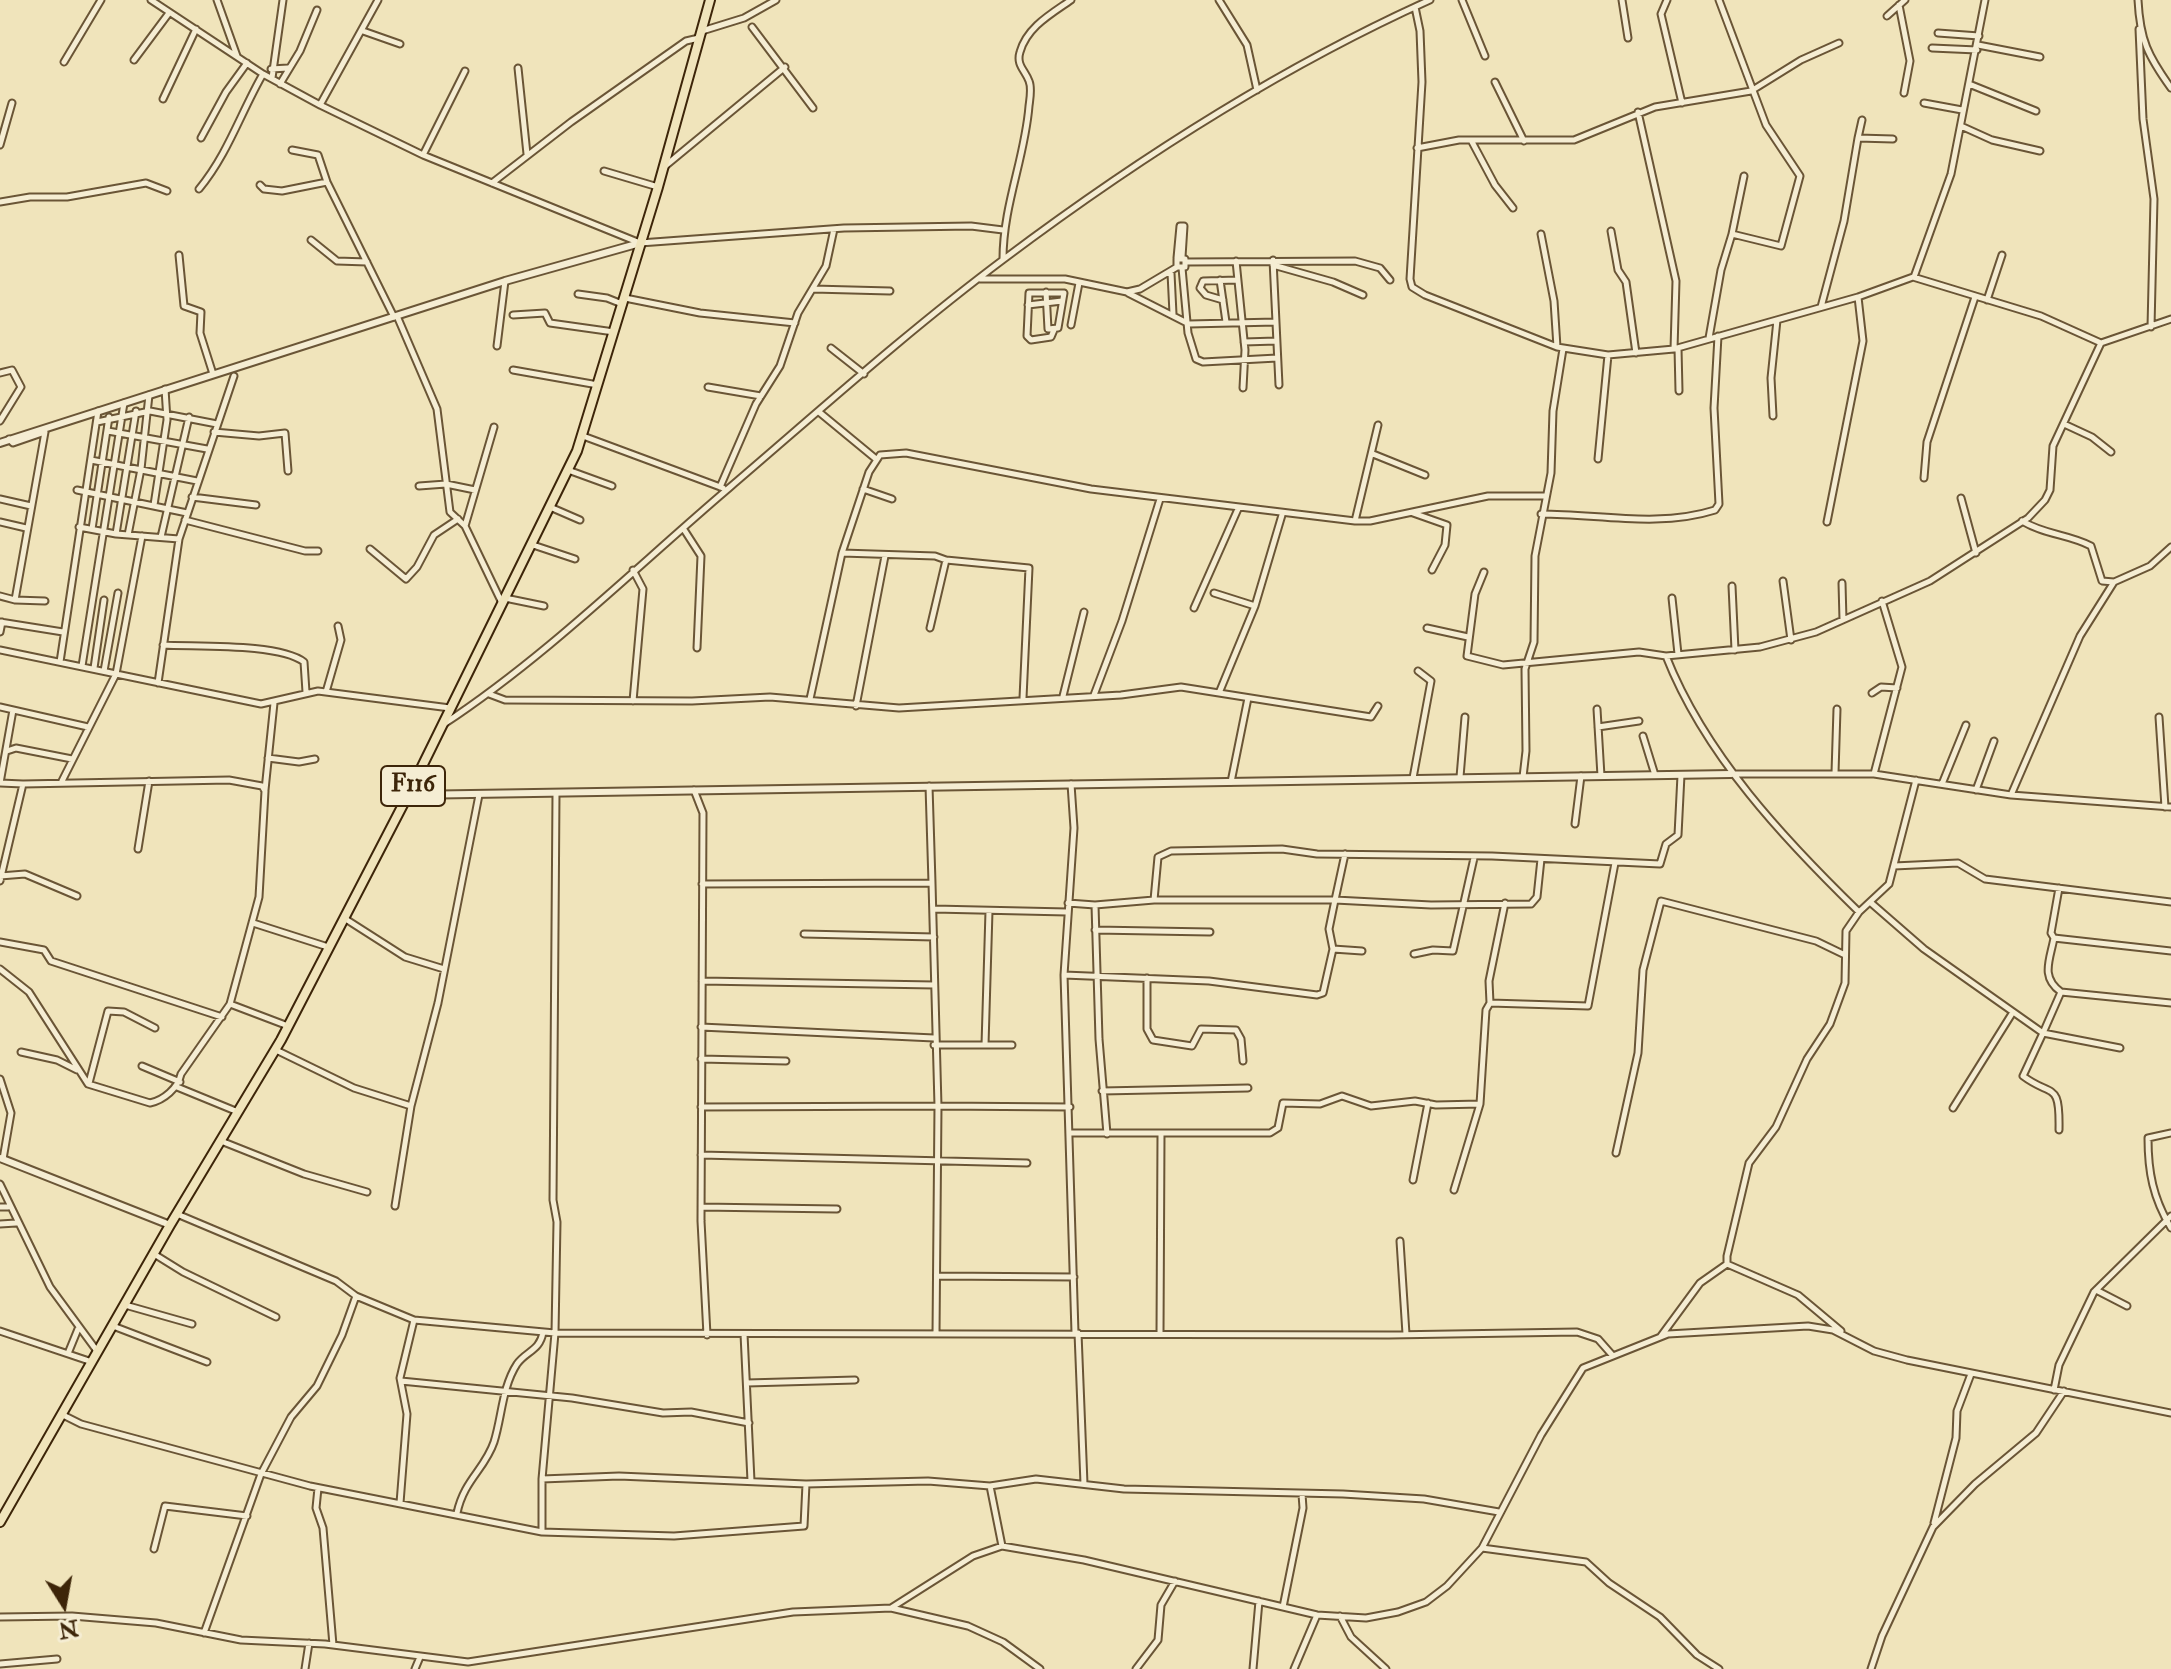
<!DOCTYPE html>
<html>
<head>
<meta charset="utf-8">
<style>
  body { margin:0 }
  #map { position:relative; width:2171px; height:1669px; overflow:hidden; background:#f0e4bb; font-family:"IM FELL Double Pica",serif }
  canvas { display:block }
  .north { position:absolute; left:24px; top:1565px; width:80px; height:80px; -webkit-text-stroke:6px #f5edd3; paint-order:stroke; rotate:169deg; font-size:22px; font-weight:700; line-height:32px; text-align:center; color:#3d2509 }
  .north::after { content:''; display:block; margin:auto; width:28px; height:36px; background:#3d2509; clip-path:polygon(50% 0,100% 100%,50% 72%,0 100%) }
</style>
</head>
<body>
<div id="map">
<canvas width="2171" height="1669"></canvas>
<div class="north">N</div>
</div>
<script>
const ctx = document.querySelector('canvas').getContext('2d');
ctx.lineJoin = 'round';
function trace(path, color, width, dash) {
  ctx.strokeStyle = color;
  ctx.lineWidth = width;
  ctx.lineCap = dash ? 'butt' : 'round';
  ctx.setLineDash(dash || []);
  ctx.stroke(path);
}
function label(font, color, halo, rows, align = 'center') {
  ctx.font = font + ' "IM FELL Double Pica",serif';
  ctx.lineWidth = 7;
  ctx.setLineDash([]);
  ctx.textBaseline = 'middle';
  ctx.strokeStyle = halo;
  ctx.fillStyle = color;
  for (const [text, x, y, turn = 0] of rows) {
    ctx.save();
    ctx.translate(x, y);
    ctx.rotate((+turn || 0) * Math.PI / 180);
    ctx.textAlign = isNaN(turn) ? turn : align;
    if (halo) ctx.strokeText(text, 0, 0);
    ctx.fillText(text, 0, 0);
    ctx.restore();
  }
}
const minor = new Path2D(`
  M151 0 263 74 320 105 423 155 640 243 844 228 971 226 1003 230
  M217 0 237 56
  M1219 0 1247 45 1257 90
  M1462 0 1485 56
  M1622 0 1628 38
  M1667 0 1661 14 1682 103
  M2138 0C2140 40 2148 56 2171 88
  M1899 5 1910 61 1904 93
  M1415 7 1420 31 1422 82 1410 279 1412 287 1425 295 1557 347 1608 355 1674 349 1858 297 1913 277 2041 316 2101 343 2171 319
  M1887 16 1905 0
  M752 27 813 108
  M2139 29 2143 119 2154 199 2151 327
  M363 31 400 44
  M702 31 744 18 776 0
  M1938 33 1979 36
  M1978 45 2040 57
  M1932 48 1977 50
  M134 60 169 13
  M64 62 101 0
  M518 68 527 154
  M271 69 288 68
  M272 78 283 0
  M1495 82 1524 141
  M280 84 300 51 317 10
  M1969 84 2036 111
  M163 99 196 29
  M1924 103 1962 110
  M320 105 378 0
  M1638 112 1676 281 1674 349
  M1961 126 1992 140 2040 151
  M201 138 226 92 247 63
  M1858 138 1862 120
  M1471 140 1495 185 1513 208
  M0 145 12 103
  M1417 148 1459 140H1574L1655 107 1751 91 1801 60 1839 43
  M292 150 318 155 327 182 394 317
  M423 155 465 71
  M664 167 785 67
  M604 171 658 187
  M492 183 571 122 686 41 699 38
  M260 185 264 189 282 191 327 182
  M199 189C228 154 241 112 263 74
  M0 202 30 197H67L146 183 167 191
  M1611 231 1618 270 1626 282 1636 353
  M1541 234 1554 301 1557 347
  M1732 234 1744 176
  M311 240 337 261 367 262
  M179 255 184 306 201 312 200 333 213 374
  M1177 258 1180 226H1184L1182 257
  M1003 259C1003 205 1025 158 1029 106 1030 98 1032 88 1029 81 1025 70 1016 65 1020 52 1027 27 1051 14 1071 0
  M1273 260 1279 385
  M1236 261 1245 350 1243 388
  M1187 262 1355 261 1380 268 1390 280
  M1273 265 1333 282 1363 295
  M1182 268 1188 333 1196 359 1203 362 1277 358
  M1171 273 1173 314
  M1914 277 1951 174 1985 0
  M980 279H1065L1127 292 1140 289 1177 267H1185V259H1177V267
  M1220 280 1226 322
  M1200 288 1203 281 1237 280
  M1200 288 1206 295 1223 300
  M813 289 890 291
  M1046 292 1048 329 1058 328 1064 293H1029L1027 336 1031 340 1051 337 1054 330
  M1128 293 1189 324 1276 322
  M578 294 607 298 622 304
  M625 298 700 313 795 323
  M1987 300 2002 255
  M1028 305 1062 301
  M1821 307 1844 221 1858 138 1893 139
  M513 315 545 313 550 323 614 332
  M397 316 437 409 450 512 465 526 502 603
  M1071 325 1079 283
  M1709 338 1721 270 1732 234 1781 246 1800 176 1766 125 1719 0
  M1244 342 1276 341
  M497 346 505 281
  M831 348 864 374
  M1678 348 1679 391
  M513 370 598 385
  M0 373 12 370 21 387 0 421
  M708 387 761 396
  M819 412 876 459
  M1773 416 1771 378 1777 320
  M97 422 150 411 217 424
  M2064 424 2092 437 2111 452
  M108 431 207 449
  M214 432 259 436 285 433 288 471
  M583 436 723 488
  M9 439 13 443 45 432 15 600
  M1373 454 1425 475
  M1598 459 1608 355
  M91 460 197 481
  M568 470 612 486
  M1924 478 1927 442 1975 297
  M419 486 446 484 475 490
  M720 487 756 404 780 366 798 313 826 266 834 229
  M863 489 892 499
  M77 490 187 513
  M192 497 256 505
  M1961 498 1976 553
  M0 499 31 506
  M154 505 167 420 165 389
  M550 507 580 520
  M1413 513 1447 525 1445 545 1432 570
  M1541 514C1599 514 1658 528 1715 510L1719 504 1714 408 1718 336
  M185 520 305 551H318
  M1355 521 1378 425
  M0 522 26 528
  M1827 522 1863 341 1858 297
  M465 526 494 427
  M79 527 116 534 179 539
  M683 528 701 556 697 648
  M92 529 109 417
  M116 534 136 411
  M128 535 141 469 149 395
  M161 537 189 417
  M533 545 575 559
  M370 549 406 579 417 567 434 535 458 519
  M842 553 935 556 946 560 1029 568 1023 698
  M633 570 643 589 633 701
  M1484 572 1475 594 1467 656 1503 665 1639 652 1666 656 1760 647 1816 632 1930 581 2028 518 2045 500 2050 490 2053 446 2101 343
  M1783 581 1791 640
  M2114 582 2150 566 2171 547
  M1842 583 1843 620
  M1732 586 1735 650
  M1214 593 1255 606
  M0 596 15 600 45 601
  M505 598 544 606
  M1672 598 1678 654
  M1194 608 1238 509
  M0 622 63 632
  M930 628 946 560
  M1427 628 1468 637
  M0 632 2 622
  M163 645C196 647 279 643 304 662L306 692
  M0 650 261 704 318 691 450 708
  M1666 656C1705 755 1784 839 1859 912
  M60 662 98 411
  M82 666 124 403
  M94 668 104 600
  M104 671 118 593
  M158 683 179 539 234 376
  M326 692 341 640 338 626
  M1219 693 1255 606 1282 515
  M1872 693 1881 687 1897 688
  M489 694 505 700 692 701 770 697 899 708 1121 695 1181 687 1371 717 1378 706
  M1094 695 1122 621 1160 499
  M1063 696 1084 612
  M810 699 842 553 869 472 880 455 906 453 1091 489 1355 521H1370L1488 496H1545
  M856 706 885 556
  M0 707 88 727
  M1597 709 1601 776
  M13 710 0 783 23 784
  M2159 717 2165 807
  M444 724C547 656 635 568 729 488 819 411 909 330 1004 259 1136 160 1279 68 1430 0
  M1598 727 1639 721
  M1643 736 1655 775
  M7 751 16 748 72 759
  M268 758 299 762 315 759
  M1835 773 1837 709
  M1731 774H1874L2011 795 2171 807
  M1874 774 1902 667 1882 601
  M1460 777 1465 717
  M1523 777 1526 751 1525 669 1534 642 1535 556 1551 473 1553 411 1563 349
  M1413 778 1431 681 1418 671
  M62 781 116 674 142 536
  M1231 782 1248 698
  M1071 784 1074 828 1064 975 1075 1333
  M1942 784 1966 725
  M265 790 274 703
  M694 790 703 813 701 1221 707 1335
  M1976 790 1994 741
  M2011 795 2080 636 2114 582 2102 581 2091 546C2068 534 2045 535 2022 521
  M1575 824 1581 776
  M138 849 149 781
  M1894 866 1958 863 1985 879 2171 902
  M0 876 25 874 77 896
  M0 881 23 784 229 780 262 786 265 791 259 897 230 1004 181 1074C178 1088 164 1100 150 1103L88 1084 29 992 0 969
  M932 883 938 1106 1070 1107
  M702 884 932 883 929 786
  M2059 888 2051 933 2054 938 2171 951
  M1154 900H1335L1345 854
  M1870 902 1924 949 2043 1033 2023 1076C2052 1098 2060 1080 2059 1130
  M1068 903 1095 905 1154 900 1158 857 1171 851 1282 849 1317 854 1492 856 1660 864 1666 844 1678 835 1681 775
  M1095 905 1099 1039 1107 1134
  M934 909 1067 912
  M344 918 405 957 444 969
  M253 923 328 947
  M1095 930 1210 932
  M804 934 934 937
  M2054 938C2050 960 2040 977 2061 992
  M0 942 44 950 51 961 222 1017
  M1362 951 1333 949 1329 929 1335 900 1431 905 1531 904 1537 897 1541 859
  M1414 954 1433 950 1453 951 1474 858
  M1064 975 1209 981 1317 995 1323 993 1333 949
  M1147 978V1029L1153 1040 1192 1046 1201 1029 1236 1030 1241 1039 1243 1061
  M702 981 934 985
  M1490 1003 1489 981 1505 903
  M230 1004 288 1026
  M701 1027 934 1038
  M934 1045H1012
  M985 1045 989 911
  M2120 1048 2043 1033 2061 992 2171 1003
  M276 1050 354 1088 411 1106
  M21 1052 57 1060 77 1070
  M701 1059 786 1061
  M142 1066 180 1082
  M0 1079 11 1113 3 1159
  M89 1083 108 1011 124 1012 155 1028
  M177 1087 238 1112
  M1102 1091 1248 1088
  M701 1107 938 1106 936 1334
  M1953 1108 2013 1012
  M1071 1133H1270L1278 1128 1283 1103 1320 1104 1342 1096 1371 1106 1415 1101 1436 1105 1480 1104
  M2171 1133 2148 1138C2148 1172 2153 1198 2171 1228
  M221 1141 304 1174 367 1192
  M1616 1153 1638 1053 1643 970 1661 901 1816 941 1845 955
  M701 1155 1027 1163
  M1413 1180 1428 1103
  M0 1184 50 1287 97 1351
  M1454 1190 1480 1104 1486 1010 1490 1003 1588 1006 1615 863
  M395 1206 411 1106 438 1003 479 795
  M0 1207H8
  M701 1207 837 1209
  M177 1214 336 1281 356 1296 414 1320 555 1333 1389 1335 1577 1332 1598 1339 1613 1356
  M0 1224 16 1223
  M1400 1241 1406 1334
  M154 1254 183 1272 276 1317
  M938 1276 1074 1277
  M2096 1290 2127 1306
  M125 1305 192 1324
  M113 1326 207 1362
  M0 1331 92 1362
  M1841 1331 1798 1295 1727 1264V1256L1749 1163 1776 1127 1807 1059 1830 1024 1845 983 1846 931 1859 912 1889 884 1916 780
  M1078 1333 1084 1484
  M1160 1333 1161 1135
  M744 1334 751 1481
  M1661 1336 1700 1283 1727 1264
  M69 1351 78 1329
  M401 1381 572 1398 663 1413 691 1412 749 1423
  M747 1383 855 1380
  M2054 1390 2059 1365 2094 1292 2171 1216
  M61 1414 81 1424 310 1486 542 1532 674 1536 804 1526 806 1484 928 1481 990 1486 1002 1546
  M542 1479 619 1476 806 1484
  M990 1486 1036 1479 1124 1489 1343 1494 1424 1499 1499 1512
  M318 1488 316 1508 323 1528 333 1645
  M400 1503 407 1414 400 1378 414 1320
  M457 1513C464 1480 485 1469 494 1442 502 1417 502 1387 517 1364 526 1351 540 1351 543 1332
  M1934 1523 1956 1438 1957 1411 1971 1374
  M542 1532V1479L555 1333 557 1222 553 1200 556 794
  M1482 1548 1586 1562 1609 1583 1660 1617 1697 1655 1719 1669
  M154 1549 165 1506 247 1516
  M1283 1607 1303 1508 1302 1494
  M891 1608 973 1556 1002 1546 1084 1560 1317 1615 1366 1618 1398 1612 1426 1602 1447 1586 1482 1548 1541 1435 1583 1368 1668 1334 1808 1326 1833 1330 1874 1351 1907 1360 2171 1413
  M1340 1616 1351 1637 1386 1669
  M0 1617 72 1616 156 1623 241 1640 325 1644 468 1662 793 1612 891 1608 968 1626 1003 1642 1040 1669
  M204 1633 261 1474 291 1417 317 1386 342 1335 356 1296
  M0 1664 57 1659
  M305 1669 309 1643
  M415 1669 420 1657
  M1136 1669 1158 1640 1161 1605 1175 1581
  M1253 1669 1259 1601
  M1294 1669 1317 1615
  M1871 1669 1882 1636 1933 1527 1975 1484 2036 1433 2064 1391`);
const tertiary = new Path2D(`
  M0 443 505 281 640 243
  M408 795 1731 774
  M0 1158 170 1225`);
const primary = new Path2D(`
  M0 1522 170 1225 281 1040 408 795 577 451 658 187 710 0`);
const shields = [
  [413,786,64]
];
const shieldNames = [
  ["F116",413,786]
];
trace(minor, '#6a5536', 9);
trace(tertiary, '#6a5536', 10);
trace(primary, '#3d2509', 12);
trace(minor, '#f5edd3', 5);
trace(tertiary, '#f5edd3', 6);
trace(primary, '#f0e4bb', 8);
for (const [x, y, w] of shields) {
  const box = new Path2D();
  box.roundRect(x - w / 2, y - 20, w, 40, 6);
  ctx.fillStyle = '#f5edd3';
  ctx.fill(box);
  trace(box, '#3d2509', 2);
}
label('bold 24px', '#3d2509', null, shieldNames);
</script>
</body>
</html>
